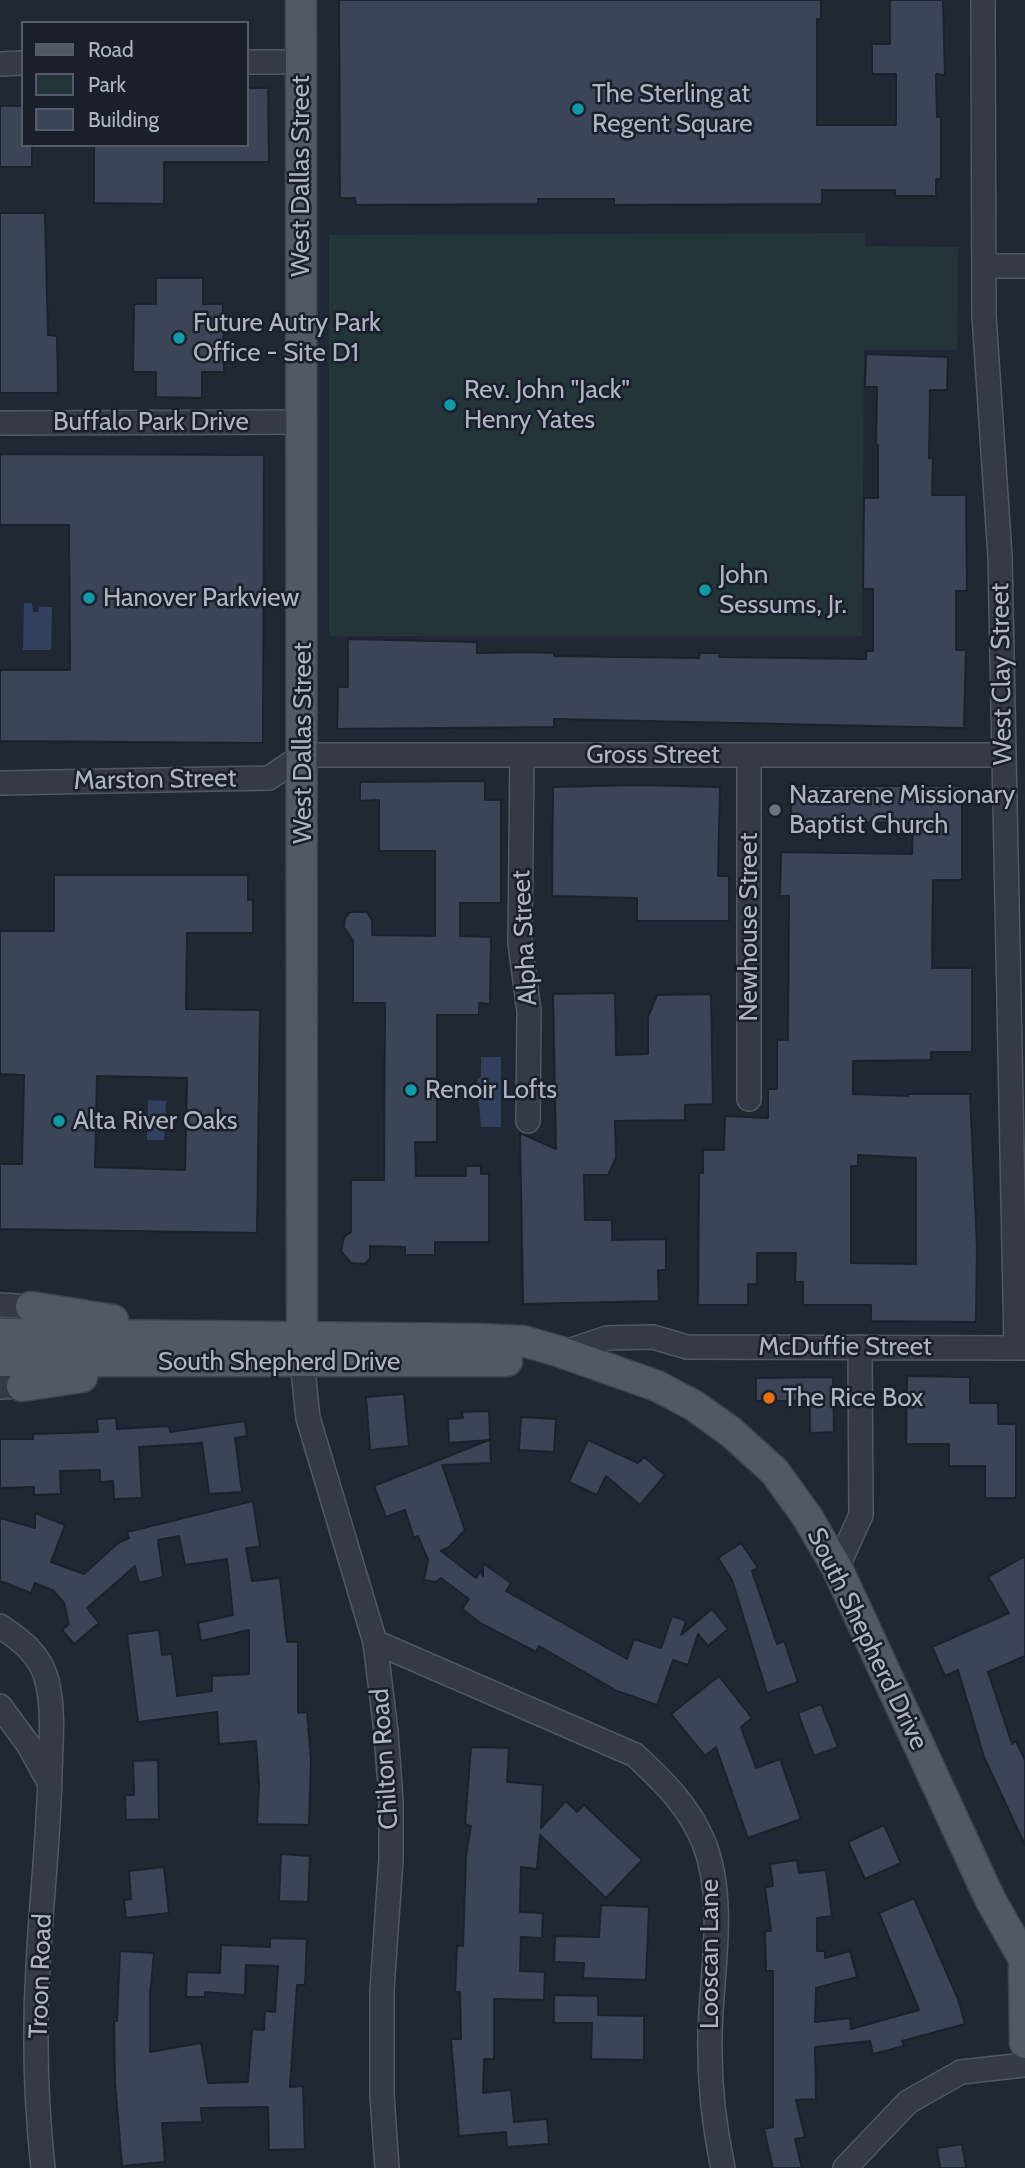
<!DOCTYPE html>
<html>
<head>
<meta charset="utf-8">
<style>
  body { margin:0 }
  #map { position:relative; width:1025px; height:2168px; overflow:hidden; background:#202836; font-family:Cabin,sans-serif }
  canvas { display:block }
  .legend { position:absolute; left:21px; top:21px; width:228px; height:126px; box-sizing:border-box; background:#191f2b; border:2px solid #555b68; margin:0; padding:9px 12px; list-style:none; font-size:21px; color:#aeb4c4 }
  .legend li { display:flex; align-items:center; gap:14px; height:35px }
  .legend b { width:35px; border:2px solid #555b68 }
</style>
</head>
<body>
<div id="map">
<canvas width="1025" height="2168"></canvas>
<ul class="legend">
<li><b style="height:9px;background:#515967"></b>Road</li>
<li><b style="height:19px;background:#233538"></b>Park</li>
<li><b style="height:19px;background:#3c4557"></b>Building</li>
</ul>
</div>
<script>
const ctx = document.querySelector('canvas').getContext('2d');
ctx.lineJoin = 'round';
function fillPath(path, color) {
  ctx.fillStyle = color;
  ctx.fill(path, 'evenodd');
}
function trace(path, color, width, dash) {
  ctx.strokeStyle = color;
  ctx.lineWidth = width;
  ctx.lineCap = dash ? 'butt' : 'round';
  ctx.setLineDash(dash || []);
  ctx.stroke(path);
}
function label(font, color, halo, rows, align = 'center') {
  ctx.font = font + ' Cabin,sans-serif';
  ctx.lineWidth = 5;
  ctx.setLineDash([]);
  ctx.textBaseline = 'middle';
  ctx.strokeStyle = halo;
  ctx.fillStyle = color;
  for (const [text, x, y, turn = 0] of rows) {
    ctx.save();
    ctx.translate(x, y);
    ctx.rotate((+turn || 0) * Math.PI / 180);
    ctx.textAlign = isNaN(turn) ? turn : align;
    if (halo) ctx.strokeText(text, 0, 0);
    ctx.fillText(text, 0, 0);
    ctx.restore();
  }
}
const green = new Path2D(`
  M865 233V246L958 247 957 350H864L862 636H329V235Z`);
const water = new Path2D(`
  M24 603H32L33 612H38L39 607H52L51 650H23Z
  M481 1057H501V1127H481L477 1079 481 1077Z
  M148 1100 166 1101 164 1140H147Z`);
const building = new Path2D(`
  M339 0H821V19H817V125H896V74H872V44H890V0H943L945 75 936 74 937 117H941V179H936V196H895V190H822V204L614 205V199H538V204L356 205 355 198H340Z
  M247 88H268L269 162H164V204L94 203V145H247Z
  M0 106H23V145H32V167H0Z
  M0 213H45L48 335 57 336 58 393H0Z
  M156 278H203V304H223L224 372H202V398L156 397V372H133L134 304H156Z
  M866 354 948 357 947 390H930L929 458H933L932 495H966L967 591H956V650H966L964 728 554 719V727L337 729 338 687H348V639L477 642V653L531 652 554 653V656L699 658 700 653H720L719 657 866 659V651H873V589H863L864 498H878V445H876L877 387H865Z
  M0 454 264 455 263 743 0 741V670H70L69 525H0Z
  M485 781V800H501V903H460V936L491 937 490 1004 479 1003V1015H437V1142H415L416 1176H466V1166H481V1174H489V1242H435V1255H405V1247L370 1246V1258L365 1264 351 1263 341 1251 344 1237 351 1232V1180H384L385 1003H353V941L344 927 345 918 350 912H367L372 920V935L435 936V851H379V800L360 801V782Z
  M640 785 720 787 718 876H729V921H637V898L552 896 553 787Z
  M791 786H962V880H933L932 968H972V1052H931V1060L853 1061V1094L908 1096V1094H970L977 1247 976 1322 871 1321V1305H803V1282H795L796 1253H757V1284H748V1305H698L699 1173H703V1150H724L725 1116 768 1118V1089H777V1040H788L789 896H780L781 852 912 854 913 823 791 821ZM858 1155 916 1158V1264L851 1263V1166H858Z
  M54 875H248V900H253V933H187L186 1009 260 1010 257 1233 0 1229V1164H22L24 1075 0 1074V931H54ZM97 1076 187 1078 185 1170 95 1167Z
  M615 993 616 1055 648 1054V1017L657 995 711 994 713 1104 685 1105V1120L615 1121 616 1158 608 1175H584L585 1220H612V1240L666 1239V1270H658L659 1301 523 1304 520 1133 556 1149 553 994Z
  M907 1376 970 1377V1403H998V1424H1016V1498H985V1466H949V1444H906Z
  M833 1377 834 1432 810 1433V1401H756V1378Z
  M404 1394 409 1446 370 1450 366 1397Z
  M489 1411 491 1463 442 1465 465 1530 449 1547 441 1551 476 1578 481 1571 483 1576V1563L511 1583 506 1591 627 1659 634 1639 661 1648 672 1616 686 1621 681 1635 712 1609 728 1629 708 1646 698 1634 688 1665 673 1660 657 1705 617 1691 539 1646 536 1652 482 1624 462 1609 469 1599 441 1578 436 1582 424 1580 428 1560 418 1536 414 1538 405 1510 386 1517 374 1486 489 1440 449 1443 448 1419 463 1418 462 1412Z
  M521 1417 556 1419 554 1452 519 1450Z
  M116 1418 117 1429 169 1426 170 1432 245 1421 247 1436 235 1438 242 1492 209 1494 202 1443 139 1447 142 1498 114 1499 113 1481 100 1482V1470L60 1471 61 1494 34 1495V1487L0 1488V1439H33V1434L98 1432 97 1419Z
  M588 1440 638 1463 644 1457 665 1475 640 1505 606 1476 597 1495 569 1482Z
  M253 1501 260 1547 246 1548 252 1581 280 1578 287 1642H298V1713L307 1712 311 1759 309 1825 257 1824 259 1785 256 1741 219 1744 217 1712 138 1722 127 1634 159 1630 162 1655 172 1654 177 1696 212 1691V1676L249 1674V1630L201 1641 198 1623 233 1615 227 1559 185 1565 179 1536 158 1540 163 1577 139 1583 135 1566 87 1608 99 1623 74 1644 62 1630 69 1624 64 1603 54 1591 35 1583 31 1593 0 1581V1518L35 1528V1513L65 1525 51 1562 84 1574 118 1543 129 1538 127 1532Z
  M741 1543 758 1568 752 1571 777 1644 784 1641 798 1682 767 1693 732 1580 718 1558Z
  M1025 1556V1656L988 1672 1012 1744 1016 1741 1025 1760V1845L984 1757 958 1670 945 1676 932 1647 1009 1613 988 1577Z
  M719 1676 752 1718 741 1727 756 1768 780 1759 801 1819 748 1838 716 1747 705 1756 671 1714Z
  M821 1704 838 1747 814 1756 798 1713Z
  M471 1747 509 1748 507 1782 543 1785 541 1828 566 1801 577 1812 584 1805 642 1860 606 1898 540 1835 537 1869 521 1867 520 1912 543 1913 542 1938 521 1937 520 1971 545 1972 544 2000 494 1999V2059H484L483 2093 511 2090 514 2122 547 2119 549 2144 507 2147 506 2132 459 2136 451 2039H461L460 1992H455L457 1946H463L466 1856 471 1826 465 1824Z
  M158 1760 159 1819 126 1820 125 1795H134L133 1761Z
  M884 1825 901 1863 865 1879 848 1842Z
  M281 1854 310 1856 308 1902 279 1901Z
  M797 1860 799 1873 826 1870 832 1916 817 1918V1951H825V1958L850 1951 857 1977 816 1988 815 2022 850 2018 851 2029 919 2010 879 1913 914 1898 958 1999 965 2024 902 2041 904 2046 873 2054 870 2041 815 2047 816 2099 796 2100 805 2137 795 2139 802 2168H773L764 2129 773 2127V1971H766L765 1931H771L765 1887 773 1886 770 1864Z
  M164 1867 169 1913 126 1918 124 1900 131 1899 129 1871Z
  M601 1905 649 1907 646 1980 583 1978 584 1963 554 1962 555 1936 599 1937Z
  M270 1938 307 1939 305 1985H297L290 2087 303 2086 305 2149 269 2150 268 2107 201 2108 202 2122 162 2123 165 2162 122 2166 115 2082 114 2021H117L120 1951 154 1953 150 1996V2052L201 2043 208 2083 248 2082 252 2029 264 2030 265 2011 275 2012 278 1966 246 1965 245 1995 205 1992V1997H186L187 1972 220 1973 221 1945 270 1947Z
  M554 1995 598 1996V2015L644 2016V2060L591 2059 592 2023H554Z
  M962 2144 966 2168H940L937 2148Z`);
const minor = new Path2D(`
  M983 0 984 315 1000 557 1016 1348
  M247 62H301
  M0 64 23 63
  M984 266H1025
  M0 423 301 422
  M522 755 520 943 529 1011 528 1121
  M0 783 269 778 303 755H1003
  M749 1099V755
  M0 1305 31 1307
  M562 1353 607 1338 653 1337 687 1347 1025 1348
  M302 1361 308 1418 375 1642 386 1732 391 1801V1859L382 1990V2095L387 2168
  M0 1387 22 1386
  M837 1568 861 1515 860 1347
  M0 1626C21 1640 41 1655 47 1681 54 1710 51 1741 50 1771 49 1836 41 1901 38 1967 34 2033 36 2103 43 2168
  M375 1642 635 1755C663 1781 689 1806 704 1843 727 1902 711 1973 710 2035 709 2078 714 2126 723 2168
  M0 1706 28 1744 49 1782
  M845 2168 908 2102 961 2072 1025 2065`);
const major = new Path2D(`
  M301 0 302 1361
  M31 1307 113 1320
  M0 1334 479 1339 523 1341 558 1351 657 1386 693 1405 731 1432 775 1472 808 1518 837 1568 990 1899 1025 1961
  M0 1361H507
  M22 1386 82 1377
  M1024 1960 1025 2043`);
const markers = [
  [578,109,7,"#0f9aa8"],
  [179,338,7,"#0f9aa8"],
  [450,405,7,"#0f9aa8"],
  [705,590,7,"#0f9aa8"],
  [89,598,7,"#0f9aa8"],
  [775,810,7,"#6b7280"],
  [411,1090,7,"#0f9aa8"],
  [59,1121,7,"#0f9aa8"],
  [769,1398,7,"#e8710a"]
];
const poiNames = [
  ["The Sterling at",592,94],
  ["Regent Square",592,124],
  ["Future Autry Park",193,323],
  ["Office - Site D1",193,353],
  ["Rev. John \"Jack\"",464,390],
  ["Henry Yates",464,420],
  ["John",719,575],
  ["Sessums, Jr.",719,605],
  ["Hanover Parkview",103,598],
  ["Nazarene Missionary",789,795],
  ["Baptist Church",789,825],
  ["Renoir Lofts",425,1090],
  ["Alta River Oaks",73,1121],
  ["The Rice Box",783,1398]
];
const streetNames = [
  ["West Dallas Street",301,176,-90],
  ["Buffalo Park Drive",151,422],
  ["West Clay Street",1002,674,-91],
  ["West Dallas Street",303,743,-90],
  ["Gross Street",653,755],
  ["Marston Street",155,780,-1],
  ["Newhouse Street",749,927,-90],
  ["Alpha Street",525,938,-93],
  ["McDuffie Street",845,1347],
  ["South Shepherd Drive",279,1362],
  ["South Shepherd Drive",867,1639,64],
  ["Chilton Road",385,1759,-94],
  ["Looscan Lane",710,1954,-90],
  ["Troon Road",41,1976,-88]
];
fillPath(green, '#233538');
fillPath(water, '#34415e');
fillPath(building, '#3c4557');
trace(building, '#1b212d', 2);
trace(minor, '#515765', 26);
trace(major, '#3d4350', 33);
trace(minor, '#343a47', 23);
trace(major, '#515967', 30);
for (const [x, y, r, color] of markers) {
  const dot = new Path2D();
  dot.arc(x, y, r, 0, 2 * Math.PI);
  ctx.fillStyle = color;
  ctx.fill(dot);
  trace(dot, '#191f2b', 2.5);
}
label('26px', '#aeb4c4', '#191f2b', poiNames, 'left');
label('26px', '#aeb4c4', '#191f2b', streetNames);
</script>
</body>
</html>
